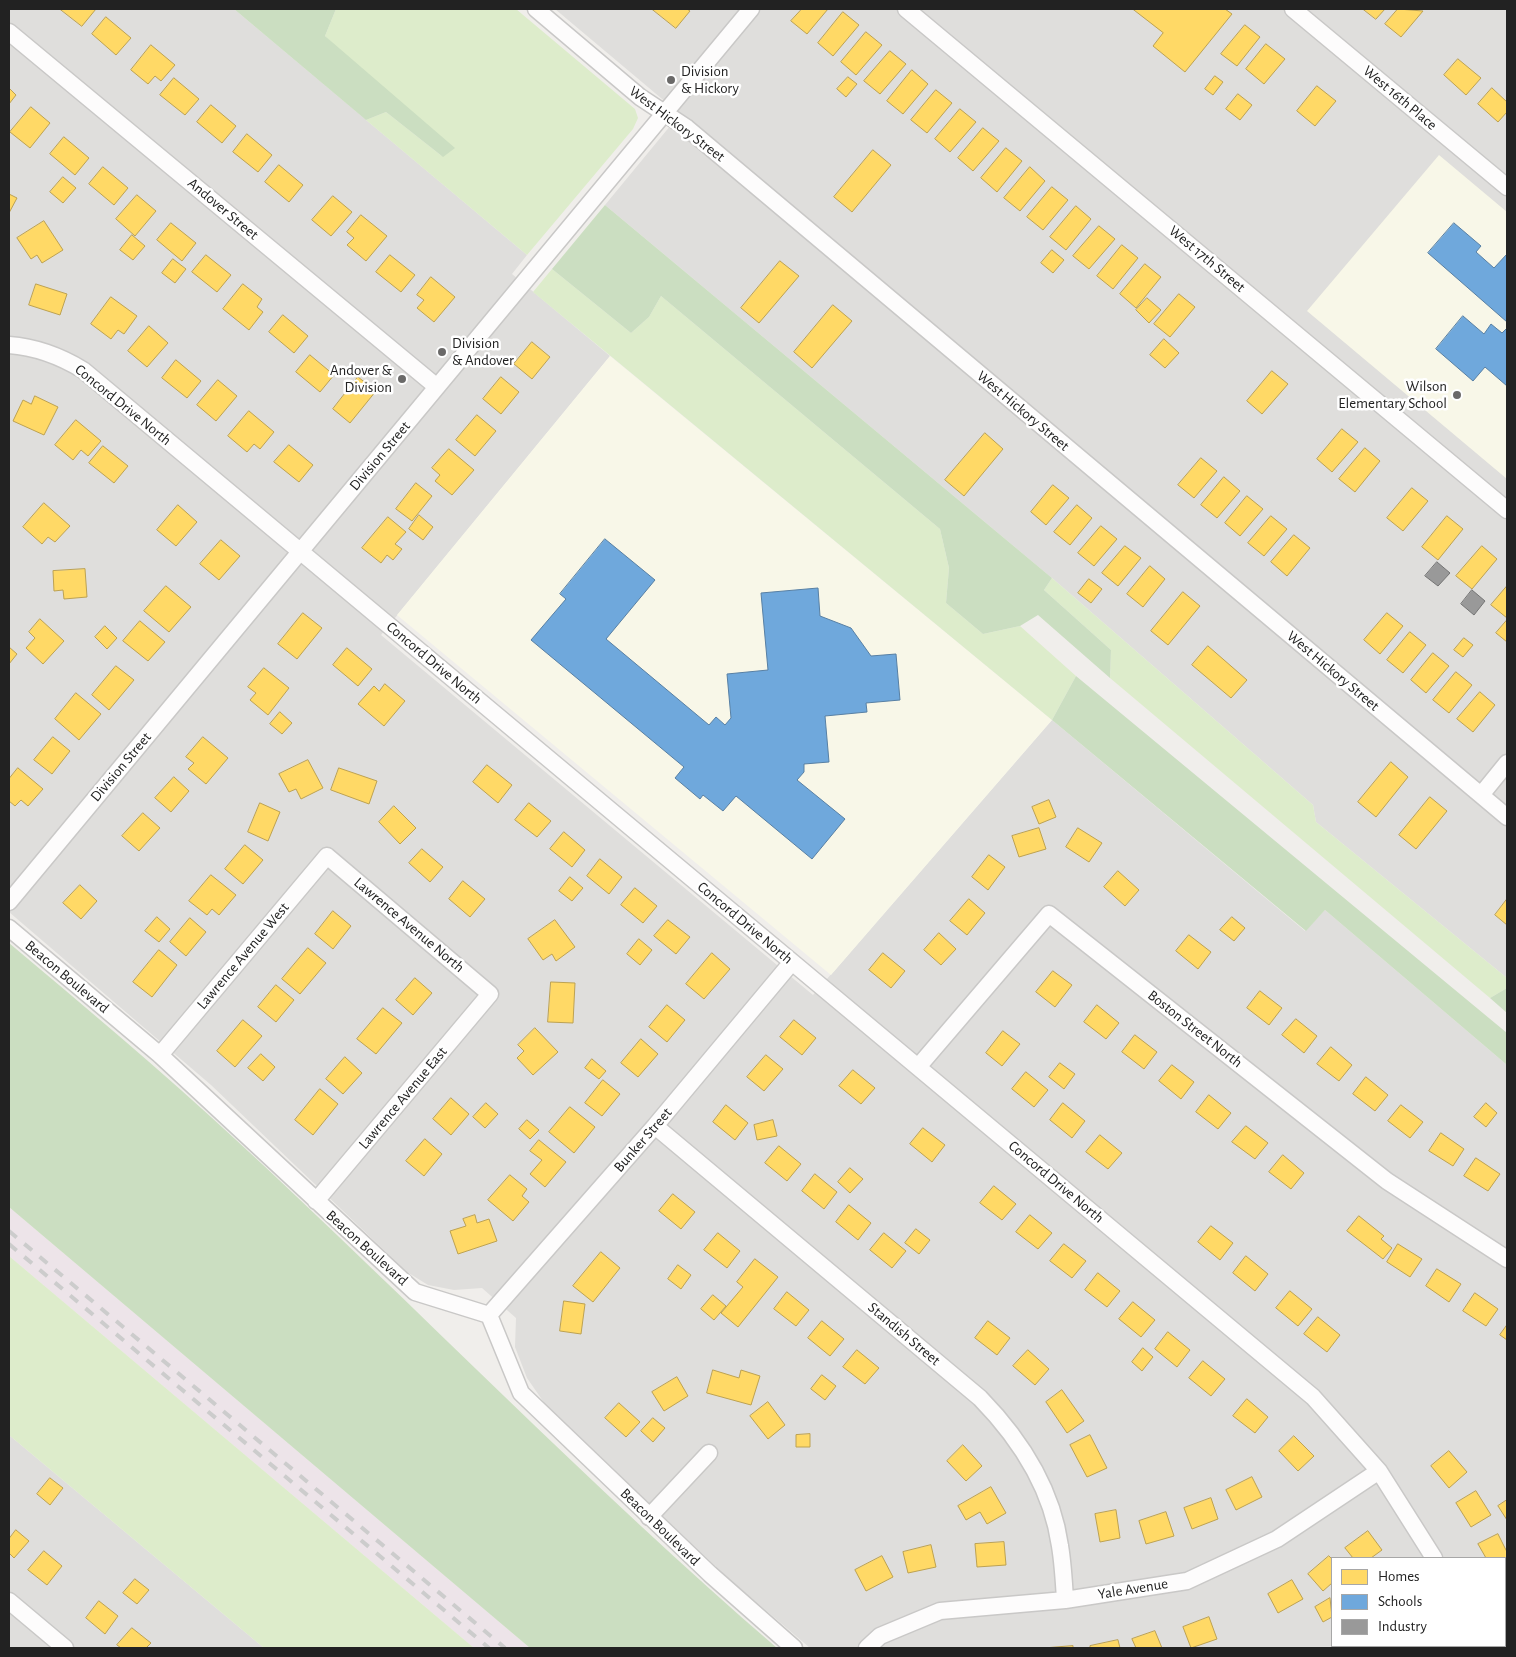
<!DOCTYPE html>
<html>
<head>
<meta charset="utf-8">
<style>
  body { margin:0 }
  #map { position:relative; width:1516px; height:1657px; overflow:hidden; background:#f0eeeb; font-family:"Alegreya Sans",sans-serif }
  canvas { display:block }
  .frame { position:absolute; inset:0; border:10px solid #222; pointer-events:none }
  .legend { position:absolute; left:1331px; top:1557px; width:175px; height:90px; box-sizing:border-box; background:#fff; border:1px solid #a7a7a7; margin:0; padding:6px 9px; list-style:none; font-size:15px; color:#222 }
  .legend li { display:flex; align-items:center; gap:10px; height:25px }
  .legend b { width:25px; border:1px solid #a7a7a7 }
</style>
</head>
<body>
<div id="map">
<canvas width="1516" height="1657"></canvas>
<div class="frame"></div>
<ul class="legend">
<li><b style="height:14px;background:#ffd966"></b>Homes</li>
<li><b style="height:14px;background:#6fa8dc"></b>Schools</li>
<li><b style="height:14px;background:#999"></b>Industry</li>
</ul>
</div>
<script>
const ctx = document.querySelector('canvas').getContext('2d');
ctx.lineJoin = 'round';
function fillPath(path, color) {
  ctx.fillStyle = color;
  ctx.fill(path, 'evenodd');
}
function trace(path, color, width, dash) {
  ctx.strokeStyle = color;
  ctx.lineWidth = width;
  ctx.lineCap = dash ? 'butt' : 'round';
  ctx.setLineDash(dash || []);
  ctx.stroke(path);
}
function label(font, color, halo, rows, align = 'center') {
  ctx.font = font + ' "Alegreya Sans",sans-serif';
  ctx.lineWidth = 5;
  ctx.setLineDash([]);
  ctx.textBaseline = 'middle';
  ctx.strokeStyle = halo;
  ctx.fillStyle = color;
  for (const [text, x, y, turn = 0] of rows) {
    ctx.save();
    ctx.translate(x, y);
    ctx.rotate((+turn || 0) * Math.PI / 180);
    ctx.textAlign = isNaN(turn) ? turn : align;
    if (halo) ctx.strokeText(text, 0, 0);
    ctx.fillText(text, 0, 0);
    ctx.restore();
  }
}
const residential = new Path2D(`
  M9 9H234L527 255 512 274 610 356 381 635 813 995 1052 720 1305 931 1325 910 1507 1065V1648H810L728 1578 545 1404 527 1378 515 1347 516 1318 482 1288 454 1290 428 1285 407 1272 211 1085 9 912ZM1332 1558H1505V1646H1332Z
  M555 9H1507V978L1316 822 1313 805 1052 578 605 205 680 114Z
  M9 1435 264 1648H9Z`);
const industrial = new Path2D(`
  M9 1207 530 1648H474L9 1256Z`);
const education = new Path2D(`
  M1439 155 1507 212V479L1307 311Z
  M610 356 1052 720 831 975 397 615Z`);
const grass = new Path2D(`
  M336 9H516L635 109 638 118 633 129 527 255 366 120 386 112 443 157 325 36Z
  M552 269 631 333 649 317 661 296 940 529 949 568 946 603 983 634 1020 626 1076 676 1052 720 533 292Z
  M1052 578 1313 805 1316 822 1507 978V988L1490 998 1110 678 1111 650 1044 590Z
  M9 1256 423 1605 474 1648H264L9 1435Z`);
const forest = new Path2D(`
  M234 9H336L325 36 455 148 443 157 386 112 366 120Z
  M605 205 1052 578 1044 590 1111 650 1110 678 1038 615 1020 626 983 634 946 603 949 568 940 529 661 296 649 317 631 333 552 269Z
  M1076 676 1507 1033V1065L1325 910 1306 931 1052 720Z
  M9 943C85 1007 162 1071 235 1139 417 1307 589 1486 777 1648H530L9 1207Z
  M1507 988V1013L1490 998Z`);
const homes = new Path2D(`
  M60 9H96L82 26Z
  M652 9H687L690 11 676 28Z
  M802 9H828L807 34 791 21Z
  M1133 9H1225L1232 14 1185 72 1153 46 1163 33Z
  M1363 9H1385L1376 19Z
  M1398 9 1423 11 1401 37 1385 24Z
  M843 12 859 25 833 56 818 43Z
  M106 17 131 38 116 55 92 34Z
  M1245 25 1260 37 1237 66 1221 54Z
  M866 32 882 45 856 75 841 62Z
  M1266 44 1285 59 1264 84 1246 69Z
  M151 45 175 65 161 81 155 76 148 84 131 70Z
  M890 51 906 64 880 94 864 81Z
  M1458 59 1481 78 1466 95 1444 75Z
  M912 70 928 84 903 114 887 101Z
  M1215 76 1223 82 1213 95 1205 89Z
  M848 77 857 84 846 97 837 89Z
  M174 78 199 99 185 115 160 95Z
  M1317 86 1336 101 1315 126 1297 111Z
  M9 88 16 95 9 104Z
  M1492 88 1507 102V112L1498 122 1478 104Z
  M936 90 952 103 927 133 911 120Z
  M1238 94 1252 105 1240 120 1226 109Z
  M211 105 236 126 222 143 197 122Z
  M31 107 50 123 30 148 10 132Z
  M960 109 976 122 950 152 935 139Z
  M983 128 999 141 973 171 958 158Z
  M247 134 272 155 258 172 233 152Z
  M64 137 89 158 75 175 50 154Z
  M1006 148 1022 161 997 192 981 178Z
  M873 150 891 165 852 212 834 197Z
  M279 165 303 185 289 202 265 182Z
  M103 167 128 188 114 205 89 184Z
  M1030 167 1045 181 1020 211 1004 198Z
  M63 177 76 188 63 203 50 192Z
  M1052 187 1068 200 1043 230 1027 217Z
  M9 194 17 198 9 213Z
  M137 195 156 211 135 236 116 219Z
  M333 196 352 212 331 236 312 220Z
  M1076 206 1091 219 1066 250 1050 237Z
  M361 215 387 236 366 261 347 245 354 238 347 232Z
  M44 221 63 250 42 263 37 255 31 259 17 238Z
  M171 223 196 243 182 261 157 240Z
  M1099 226 1115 239 1089 269 1073 256Z
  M132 235 145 246 133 260 120 250Z
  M1122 245 1138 258 1113 289 1097 276Z
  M1052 250 1064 260 1053 273 1041 263Z
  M206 255 231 275 217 292 192 272Z
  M390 255 415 275 401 292 376 272Z
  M173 259 186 269 175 283 162 273Z
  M780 261 799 276 759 323 741 308Z
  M1145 264 1161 277 1136 308 1120 294Z
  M431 277 455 297 434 322 417 308 424 300 417 295Z
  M36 284 67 294 60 315 29 305Z
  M243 284 262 299 257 307 263 312 249 330 223 309Z
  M1179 294 1195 307 1170 337 1154 324Z
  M111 297 137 316 124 334 118 330 111 339 91 324Z
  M1147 298 1161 310 1149 323 1136 310Z
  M833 305 852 321 812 368 794 352Z
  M283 315 308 336 294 353 269 332Z
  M149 326 168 343 147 367 128 351Z
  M1164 339 1179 353 1165 368 1150 355Z
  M532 342 550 357 532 379 514 364Z
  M310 355 334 375 320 392 296 372Z
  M176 360 201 381 187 398 162 378Z
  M1272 371 1288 384 1262 414 1247 401Z
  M358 377 376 391 350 423 333 409Z
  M501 377 519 392 501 414 483 399Z
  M218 380 237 396 216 421 197 405Z
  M35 396 58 407 44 435 13 421 23 400 31 404Z
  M249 411 274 432 260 449 254 444 247 452 228 436Z
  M477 415 496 431 475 456 456 440Z
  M76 420 101 441 88 456 81 450 73 460 55 445Z
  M1342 429 1358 442 1332 472 1317 459Z
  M985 433 1003 449 964 496 945 480Z
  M289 445 313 465 299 482 274 462Z
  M103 446 128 466 114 483 89 463Z
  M1365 448 1380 461 1355 492 1339 479Z
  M449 449 474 470 452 495 435 481 440 475 432 468Z
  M1201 458 1217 471 1194 498 1178 485Z
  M1224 477 1240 491 1217 518 1201 505Z
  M416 483 432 496 412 521 396 509Z
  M1053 485 1069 498 1046 525 1031 512Z
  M1412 488 1428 501 1403 531 1387 518Z
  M1247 496 1263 509 1240 536 1225 523Z
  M44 503 70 526 55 542 48 537 42 544 23 527Z
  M178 505 197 522 176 546 157 530Z
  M1077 505 1092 518 1070 545 1054 532Z
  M419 515 433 527 423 540 409 529Z
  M1271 516 1287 529 1264 556 1248 543Z
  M1447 516 1463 529 1438 560 1422 547Z
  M388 517 406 532 395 544 402 549 393 560 387 555 381 563 362 548Z
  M1101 526 1117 539 1094 566 1078 553Z
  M1294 535 1310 548 1287 576 1271 562Z
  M221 540 240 556 219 580 200 564Z
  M1125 546 1141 558 1118 586 1102 573Z
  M1482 546 1497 559 1472 589 1456 576Z
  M1150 566 1165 579 1143 607 1127 594Z
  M85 569 87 597 64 599 63 590 54 591 53 571Z
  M1089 579 1102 589 1091 603 1078 593Z
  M166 586 191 607 169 632 144 611Z
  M1507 586V618L1491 605Z
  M1183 592 1200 606 1168 645 1151 631Z
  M303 613 322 628 297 659 278 644Z
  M1387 613 1403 626 1380 654 1364 640Z
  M40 619 64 641 43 664 26 648 35 638 29 632Z
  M1507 620V642L1496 633Z
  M140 621 165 642 148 661 123 641Z
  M105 626 117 638 107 649 95 637Z
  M1410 632 1426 645 1403 673 1387 660Z
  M1464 638 1473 645 1463 657 1454 650Z
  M1208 646 1247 680 1231 698 1192 665Z
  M9 647 17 654 9 664Z
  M347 648 372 669 358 686 333 665Z
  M1433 653 1449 666 1426 693 1411 680Z
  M116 666 134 680 109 710 92 695Z
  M264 668 289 688 268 715 250 700 256 693 248 687Z
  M1456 672 1472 685 1449 713 1433 700Z
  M385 684 405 701 384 726 358 704 374 686 379 691Z
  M1480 692 1495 705 1473 732 1457 719Z
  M76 693 101 714 79 740 55 719Z
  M280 712 292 723 282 734 270 724Z
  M53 737 70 751 52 774 34 760Z
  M203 737 228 758 206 784 188 769 194 763 186 757Z
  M308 760 323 788 301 799 296 789 289 792 279 774Z
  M1391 762 1408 777 1376 817 1358 802Z
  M487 765 512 785 498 803 473 782Z
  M18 768 43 789 28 806 21 800 15 806 9 801V779Z
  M339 768 377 781 369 804 331 790Z
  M174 777 189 791 171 812 155 798Z
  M1430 797 1447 811 1416 849 1399 835Z
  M1049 800 1056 817 1039 824 1032 807Z
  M260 803 280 812 268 841 248 832Z
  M529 803 551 821 537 837 515 820Z
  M394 806 416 828 400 844 379 822Z
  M143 813 160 828 139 851 122 836Z
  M1039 828 1046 849 1019 857 1012 836Z
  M1078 828 1102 843 1089 862 1066 847Z
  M564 832 585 850 572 867 550 849Z
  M245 845 263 860 243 884 225 869Z
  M422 849 443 867 430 882 409 863Z
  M989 855 1005 867 988 890 972 877Z
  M600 859 622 877 609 894 587 876Z
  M1118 871 1139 890 1125 906 1104 887Z
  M211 875 236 895 219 915 212 909 207 915 189 901Z
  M570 877 583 888 572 901 559 891Z
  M463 881 485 899 470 917 449 899Z
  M80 885 97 901 81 919 63 903Z
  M635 888 657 906 643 923 621 905Z
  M969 899 985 913 967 935 950 921Z
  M1507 899V925L1495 915Z
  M333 911 351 926 333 949 315 934Z
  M157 917 170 929 159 942 145 931Z
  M1232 917 1245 928 1234 941 1220 930Z
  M190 918 206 932 186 956 170 942Z
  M555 920 575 947 556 961 552 954 543 960 528 939Z
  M668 920 690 937 676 954 654 936Z
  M939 933 956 949 941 965 924 950Z
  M1189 935 1211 952 1198 969 1176 951Z
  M639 939 652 950 640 965 627 954Z
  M308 948 326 963 300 994 282 979Z
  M159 950 177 965 152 997 133 982Z
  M712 953 730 969 704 999 686 984Z
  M883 953 905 971 891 988 869 970Z
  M1053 971 1072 985 1055 1007 1036 992Z
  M415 978 432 993 413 1015 396 1000Z
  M551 982 575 983 573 1023 548 1022Z
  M276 985 294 1000 276 1022 258 1007Z
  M1260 991 1282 1008 1269 1025 1247 1008Z
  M667 1005 685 1020 667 1042 649 1027Z
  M1097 1005 1119 1023 1106 1039 1084 1022Z
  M383 1008 402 1023 376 1054 357 1039Z
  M1296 1019 1317 1036 1304 1053 1282 1035Z
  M243 1020 262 1036 235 1067 217 1051Z
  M794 1020 816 1038 802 1055 780 1037Z
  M535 1028 558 1052 533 1075 517 1058 524 1051 518 1045Z
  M1003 1031 1020 1044 1002 1066 986 1053Z
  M1135 1035 1157 1052 1144 1069 1122 1052Z
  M641 1039 658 1054 638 1077 621 1063Z
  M1331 1047 1352 1065 1339 1081 1317 1064Z
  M261 1054 275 1067 263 1081 248 1068Z
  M766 1055 783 1069 764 1091 747 1077Z
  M345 1057 362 1073 343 1094 326 1079Z
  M592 1059 606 1071 599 1079 585 1068Z
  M1060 1063 1075 1074 1064 1089 1049 1077Z
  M1172 1065 1194 1082 1181 1099 1159 1081Z
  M853 1070 875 1088 861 1104 839 1086Z
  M1026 1072 1048 1090 1034 1107 1012 1089Z
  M1366 1077 1388 1095 1375 1111 1353 1094Z
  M603 1080 620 1094 602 1116 585 1103Z
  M320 1089 338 1104 313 1135 295 1120Z
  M1209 1095 1231 1113 1218 1129 1196 1112Z
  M451 1098 469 1114 451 1135 433 1119Z
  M486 1103 498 1114 485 1128 473 1117Z
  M1063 1103 1085 1121 1072 1138 1050 1120Z
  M1486 1103 1497 1113 1486 1127 1474 1117Z
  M726 1105 748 1123 735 1140 713 1122Z
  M1401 1105 1423 1122 1410 1138 1388 1121Z
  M570 1107 595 1127 574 1153 549 1132Z
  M527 1120 539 1130 530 1139 519 1129Z
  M773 1120 777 1136 757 1140 754 1125Z
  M1246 1126 1268 1143 1255 1159 1232 1142Z
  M923 1128 945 1145 932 1162 910 1144Z
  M1441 1133 1464 1149 1453 1166 1429 1151Z
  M1100 1135 1122 1153 1108 1169 1086 1152Z
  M425 1139 442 1154 424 1176 406 1161Z
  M539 1140 566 1162 545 1187 530 1174 542 1160 530 1151Z
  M779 1146 801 1164 787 1181 765 1163Z
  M1283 1155 1304 1173 1291 1189 1269 1172Z
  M1476 1158 1500 1174 1488 1191 1464 1176Z
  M850 1168 863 1179 850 1193 838 1182Z
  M815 1174 837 1192 824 1209 802 1191Z
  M510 1175 527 1189 522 1196 529 1202 513 1221 488 1200Z
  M994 1186 1016 1204 1002 1220 980 1203Z
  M673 1194 695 1212 681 1229 659 1211Z
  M849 1205 871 1223 858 1240 836 1222Z
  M475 1215 477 1223 489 1219 497 1241 458 1254 450 1231 466 1226 463 1219Z
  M1030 1215 1052 1233 1038 1249 1016 1232Z
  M1359 1216 1384 1236 1381 1239 1392 1248 1383 1259 1347 1231Z
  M1211 1226 1233 1243 1220 1260 1198 1242Z
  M916 1229 930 1240 919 1254 905 1243Z
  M718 1233 740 1251 727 1268 704 1250Z
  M884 1233 906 1251 892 1268 870 1250Z
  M1064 1244 1086 1261 1072 1278 1050 1261Z
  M1398 1244 1422 1259 1410 1277 1387 1262Z
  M601 1252 620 1268 593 1302 573 1286Z
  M1246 1256 1268 1274 1255 1291 1233 1273Z
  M755 1259 778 1277 738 1327 721 1313 743 1287 737 1282Z
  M678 1265 691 1275 681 1289 668 1279Z
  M1437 1269 1461 1284 1449 1302 1426 1286Z
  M1098 1273 1120 1291 1107 1307 1085 1290Z
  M1290 1291 1312 1309 1298 1326 1276 1308Z
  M787 1292 809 1310 796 1326 774 1309Z
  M1475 1293 1498 1309 1486 1326 1463 1311Z
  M713 1295 726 1306 714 1320 701 1309Z
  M564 1301 585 1304 581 1334 560 1331Z
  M1133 1302 1155 1320 1141 1337 1119 1319Z
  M1318 1317 1340 1335 1327 1352 1304 1334Z
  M822 1321 844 1339 830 1356 808 1338Z
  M988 1321 1010 1338 997 1355 975 1338Z
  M1507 1325V1340L1500 1335Z
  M1168 1332 1190 1350 1177 1367 1155 1349Z
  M1143 1348 1153 1357 1142 1371 1132 1362Z
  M857 1350 879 1368 865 1384 843 1367Z
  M1028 1350 1049 1369 1035 1385 1013 1366Z
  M1203 1361 1225 1379 1211 1396 1189 1378Z
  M713 1370 739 1378 741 1370 760 1376 751 1405 707 1393Z
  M822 1375 836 1386 825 1400 811 1389Z
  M677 1377 688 1396 664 1411 652 1392Z
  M1062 1390 1084 1421 1067 1433 1046 1402Z
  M1247 1399 1268 1417 1255 1433 1233 1416Z
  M768 1402 785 1425 768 1439 750 1416Z
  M619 1403 640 1422 626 1437 605 1418Z
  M653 1418 665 1428 653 1442 641 1431Z
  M810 1434V1447H796V1435Z
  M1090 1435 1107 1468 1087 1477 1070 1445Z
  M1294 1436 1314 1456 1298 1471 1279 1451Z
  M963 1445 982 1466 966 1481 947 1461Z
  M1449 1451 1467 1472 1449 1488 1431 1466Z
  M1252 1477 1262 1497 1236 1510 1226 1490Z
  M50 1478 63 1488 50 1505 37 1494Z
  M991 1487 1006 1513 987 1524 980 1512 966 1520 958 1506Z
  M1476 1491 1491 1515 1471 1527 1456 1503Z
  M1211 1498 1218 1519 1192 1529 1184 1508Z
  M1507 1500V1520L1498 1506Z
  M1116 1510 1120 1538 1100 1542 1095 1514Z
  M1166 1512 1174 1536 1146 1544 1139 1521Z
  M16 1530 29 1541 14 1558 9 1553V1539Z
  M1368 1531 1382 1550 1371 1558H1353L1345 1548Z
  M1498 1534 1507 1552V1561L1505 1562V1558H1486L1478 1544Z
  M1004 1542 1006 1565 977 1567 975 1544Z
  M931 1545 936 1567 908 1573 903 1552Z
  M44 1551 62 1566 47 1585 28 1570Z
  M882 1556 893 1577 866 1591 855 1570Z
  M1329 1556 1332 1559V1583L1323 1591 1308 1574Z
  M135 1579 149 1590 137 1604 123 1593Z
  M1292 1580 1303 1599 1278 1613 1268 1594Z
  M1330 1598 1332 1617 1323 1622 1315 1607Z
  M99 1601 118 1616 105 1634 86 1618Z
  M1209 1617 1217 1639 1191 1648 1183 1627Z
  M132 1628 151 1643 146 1648H121L117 1645Z
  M1155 1631 1162 1648H1136L1132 1639Z
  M1118 1640 1120 1648H1090V1646Z
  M1073 1646V1648H1044Z`);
const schools = new Path2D(`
  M1454 223 1481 246 1476 252 1494 268 1507 254V322L1428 253Z
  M1463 316 1484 334 1491 324 1502 333 1507 328V386L1485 367 1473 381 1436 349Z
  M605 539 655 580 606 639 709 725 716 717 725 725 731 718 727 674 768 670 761 593 818 588 820 616 851 628 871 656 896 654 900 700 866 703 867 712 825 716 829 762 804 764V772L797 780 845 819 812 859 736 796 723 811 703 795 700 799 675 778 684 767 531 640 566 599 560 594Z`);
const industry = new Path2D(`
  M1437 562 1450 573 1438 586 1425 576Z
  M1472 590 1485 601 1474 615 1461 604Z`);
const street = new Path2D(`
  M536 9 640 97 687 128 1507 817
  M906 9 1507 510
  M1293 9 1507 187
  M9 32 437 387
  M9 345C36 347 60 356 83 370L1313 1397 1379 1471 1434 1558
  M1481 795 1507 763
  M9 902 751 9
  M9 928 160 1055 415 1292 489 1315 521 1393 710 1574 794 1648
  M160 1055 327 856 490 994 316 1201
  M918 1067 1049 914 1387 1181 1507 1259
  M655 1126 980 1398C1020 1439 1052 1489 1060 1546 1063 1564 1064 1582 1065 1600
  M489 1315 655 1126 792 962
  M649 1517 709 1453
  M9 1601 65 1648
  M1477 1646 1478 1648
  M867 1648 880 1636 940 1611 1065 1600 1187 1581 1277 1539 1379 1471`);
const rail = new Path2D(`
  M9 1231 505 1648
  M9 1244 489 1648`);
const markers = [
  [671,80,5,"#6a6968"],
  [442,352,5,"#6a6968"],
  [402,379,5,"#6a6968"],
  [1457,395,5,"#6a6968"]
];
const poiNames = [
  ["Division",681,71],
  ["& Hickory",681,88],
  ["Division",452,343],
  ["& Andover",452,360],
  ["Andover &",392,370,"right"],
  ["Division",392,387,"right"],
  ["Wilson",1447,386,"right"],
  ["Elementary School",1447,403,"right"]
];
const streetNames = [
  ["West 16th Place",1400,98,40],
  ["West Hickory Street",677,124,37],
  ["Andover Street",223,209,40],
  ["West 17th Street",1207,259,40],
  ["Concord Drive North",123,405,39],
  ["West Hickory Street",1023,411,40],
  ["Division Street",380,456,-50],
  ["Concord Drive North",434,663,40],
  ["West Hickory Street",1333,671,40],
  ["Division Street",121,767,-50],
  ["Concord Drive North",745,923,40],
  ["Lawrence Avenue North",409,925,40],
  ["Lawrence Avenue West",243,956,-50],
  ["Beacon Boulevard",67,977,40],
  ["Boston Street North",1195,1029,38],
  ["Lawrence Avenue East",403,1098,-50],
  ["Bunker Street",643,1140,-49],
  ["Concord Drive North",1056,1182,40],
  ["Beacon Boulevard",367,1248,42],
  ["Standish Street",904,1334,40],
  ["Beacon Boulevard",660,1527,44],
  ["Yale Avenue",1133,1589,-9]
];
fillPath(residential, '#dfdedc');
fillPath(industrial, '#ede4e9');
fillPath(education, '#f8f7e8');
fillPath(grass, '#ddeccb');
fillPath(forest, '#cbdec1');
fillPath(homes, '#ffd966');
trace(homes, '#bda252', 1);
fillPath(schools, '#6fa8dc');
trace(schools, '#5880a4', 1);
fillPath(industry, '#999');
trace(industry, '#757575', 1);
trace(street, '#c9c8c7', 19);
trace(street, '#fdfcfc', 16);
trace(rail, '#ccc', 4, [10, 10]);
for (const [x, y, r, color] of markers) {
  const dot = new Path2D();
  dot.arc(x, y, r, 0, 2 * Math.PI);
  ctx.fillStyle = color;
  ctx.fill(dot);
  trace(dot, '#fff', 2);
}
label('15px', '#222', '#fff', poiNames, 'left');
label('15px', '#222', '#fff', streetNames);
</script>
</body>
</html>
